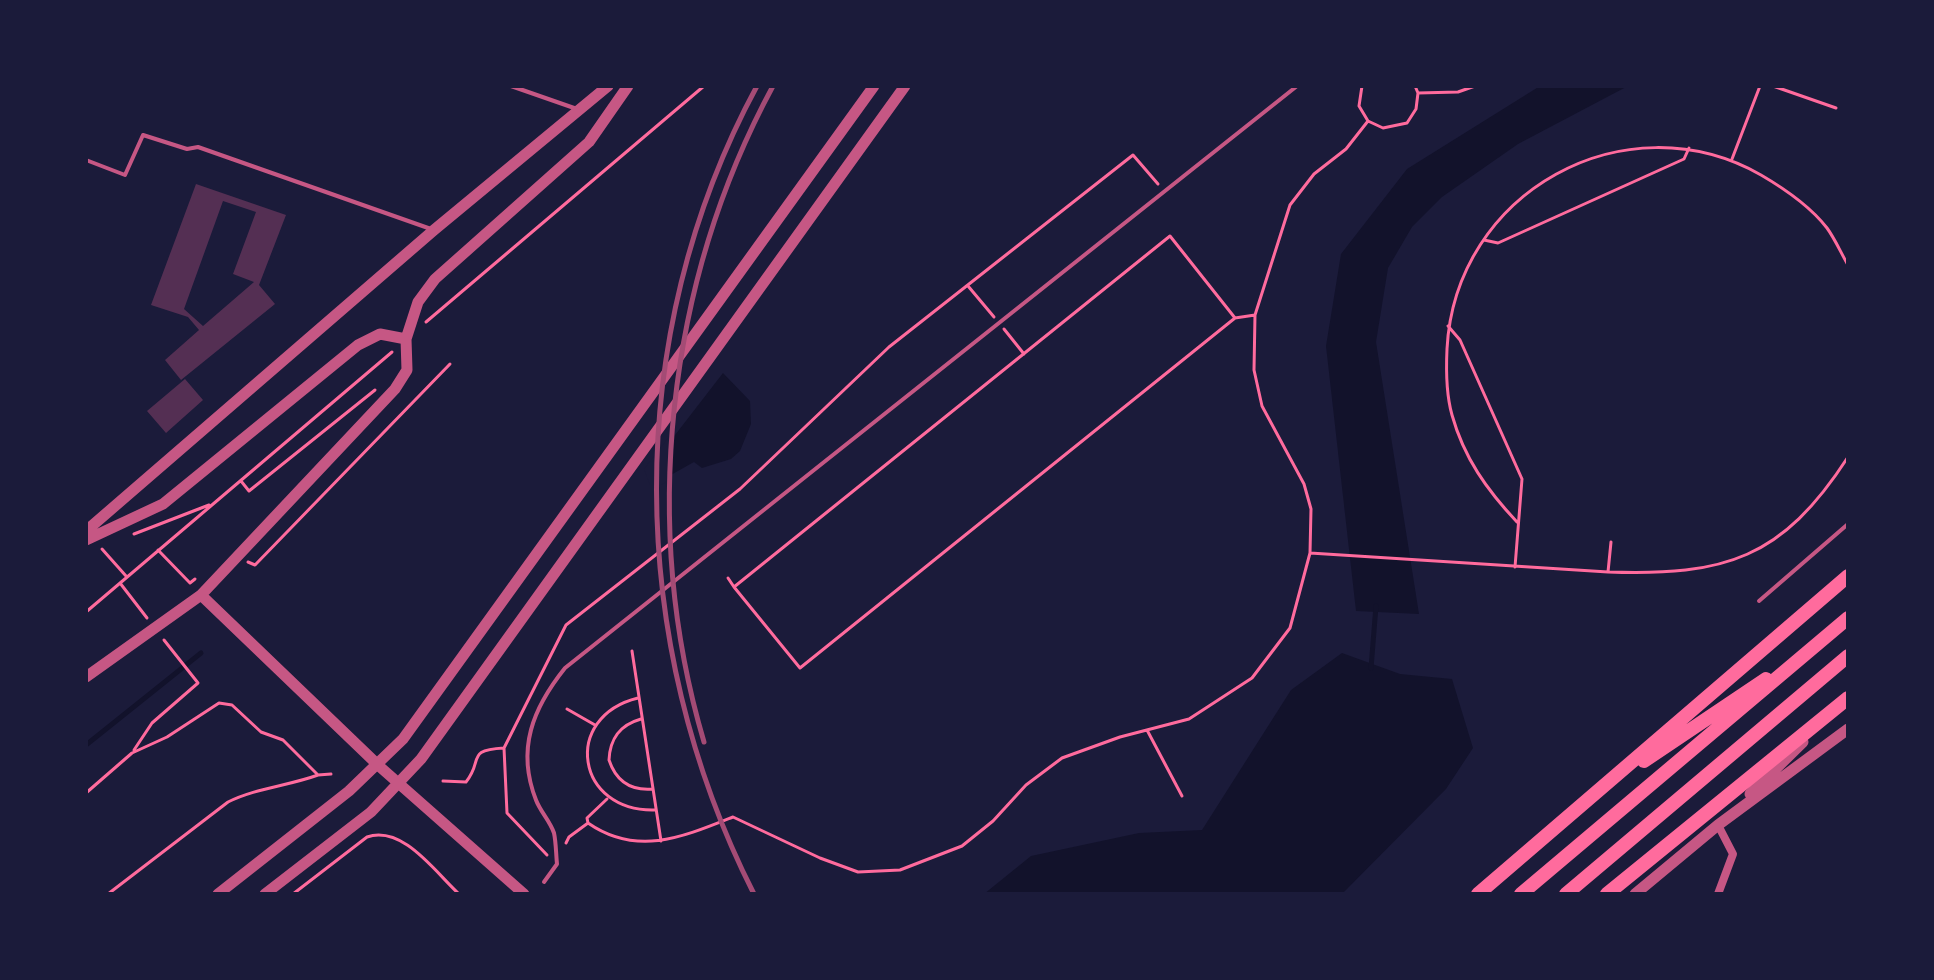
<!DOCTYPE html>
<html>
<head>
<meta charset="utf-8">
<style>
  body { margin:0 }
  #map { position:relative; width:1934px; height:980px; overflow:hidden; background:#1b1b3a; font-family:"Public Sans",sans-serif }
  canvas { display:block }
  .frame { position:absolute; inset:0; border:88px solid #1b1b3a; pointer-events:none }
</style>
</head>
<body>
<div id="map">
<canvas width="1934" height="980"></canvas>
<div class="frame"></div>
</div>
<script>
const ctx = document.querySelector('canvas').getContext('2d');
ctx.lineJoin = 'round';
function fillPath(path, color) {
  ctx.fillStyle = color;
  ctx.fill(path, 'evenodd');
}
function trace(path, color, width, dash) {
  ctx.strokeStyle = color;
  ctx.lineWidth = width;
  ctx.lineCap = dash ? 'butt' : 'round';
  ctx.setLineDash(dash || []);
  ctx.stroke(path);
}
const water = new Path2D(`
  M1540 86H1628L1518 144 1442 197 1412 227 1388 268 1376 342 1419 614 1356 611 1326 346 1341 254 1407 169Z
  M723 373 750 401 751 424 740 451 731 459 702 468 694 462 660 481 648 470Z
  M1342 653 1400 674 1452 679 1473 748 1446 789 1342 894H984L1031 856 1139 833 1202 830 1291 690Z`);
const pier = new Path2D(`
  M675 429 672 478 661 485H650L644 469Z`);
const stream = new Path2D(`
  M1371 668 1376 606
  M86 745 201 653`);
const building = new Path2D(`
  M196 184 286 215 259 285 275 304 181 380 165 360 199 330 188 317 151 305ZM223 201 256 212 233 274 254 282 203 326 184 309Z
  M185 379 203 400 166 433 147 411Z`);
const path = new Path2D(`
  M1415 86 1418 93 1458 92 1475 86
  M1773 86 1836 108
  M1368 121 1383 128 1407 123 1416 109 1418 93
  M1732 159 1760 86
  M1484 240 1498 243 1684 159 1689 148
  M968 286 994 317
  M1235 318 1255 315
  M426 322 704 86
  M1448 326 1460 340 1522 479 1515 567
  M1004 329 1024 354
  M241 481 249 491 375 390
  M1517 522C1487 490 1464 458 1452 415 1446 394 1446 370 1447 349 1455 192 1625 98 1761 175 1785 189 1810 206 1827 228 1835 239 1841 253 1848 265
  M134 534 209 505
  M102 549 126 576
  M158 550 190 583 195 579
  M1310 553 1608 572 1611 542
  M248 562 255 565 450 364
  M1608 572C1725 576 1782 559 1848 457
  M728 578 734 587 800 668 1235 318 1170 236 734 587
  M120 583 147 618
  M86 612 392 352
  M632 651 661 841
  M638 698C561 717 576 813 656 810
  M567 709 595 725
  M641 719C620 725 610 738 609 760 616 781 630 791 653 789
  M1147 730 1182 796
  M134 750 152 723 198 683 164 640
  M443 781 466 782C484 760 465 750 504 748
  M86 793 132 753 167 737 219 703 232 705 261 732 283 740 318 775 331 774
  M588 823 587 818 607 799
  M566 843 569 837 588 823C637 857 683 837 733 817L820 858 858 872 900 870 962 846 993 821 1026 785 1062 758 1120 737 1189 719 1252 678 1290 628 1310 553 1311 509 1304 484 1262 406 1254 370 1255 315 1290 205 1314 174 1346 149 1368 121 1359 106 1362 86
  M547 855 507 813 504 748 566 625 740 489 889 347 1133 155 1158 184
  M108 894 228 802C256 788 288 786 318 775
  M293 894 367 837C403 825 435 872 459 894`);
const service = new Path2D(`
  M511 86 577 109
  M86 160 125 175 143 135 187 149 198 147 431 229
  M1759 601 1848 524
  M544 882 557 864C556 854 556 842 554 833 550 821 540 811 536 800 516 749 533 708 565 668L1297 86`);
const minor = new Path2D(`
  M1718 825 1733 854 1718 894`);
const tertiary = new Path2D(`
  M406 339 418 302 435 279 589 142 628 86
  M86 531 434 230 608 86
  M86 540 163 504 358 345 380 334 406 339 407 370 395 389 201 595 86 677
  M201 595 379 766 524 894
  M1750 794 1803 742
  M218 894 349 791 403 739 874 86
  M265 894 371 812 421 759 905 86
  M1635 894 1718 825 1848 729`);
const trunk = new Path2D(`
  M1644 761 1766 679
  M1478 894 1848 576
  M1521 894 1848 618
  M1566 894 1848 656
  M1607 894 1848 698`);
const rail = new Path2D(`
  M704 742C640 526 666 284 773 86
  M754 894C626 642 621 337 757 86`);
fillPath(water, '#12122b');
fillPath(pier, '#1b1b3a');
trace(stream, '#12122b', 5);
fillPath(building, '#542f53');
trace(path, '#ff6b9d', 3);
trace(service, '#c65784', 4);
trace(minor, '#c65784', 8);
trace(tertiary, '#c65784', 11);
trace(trunk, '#ff6b9d', 14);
trace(rail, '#a44b75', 5);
</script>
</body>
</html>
